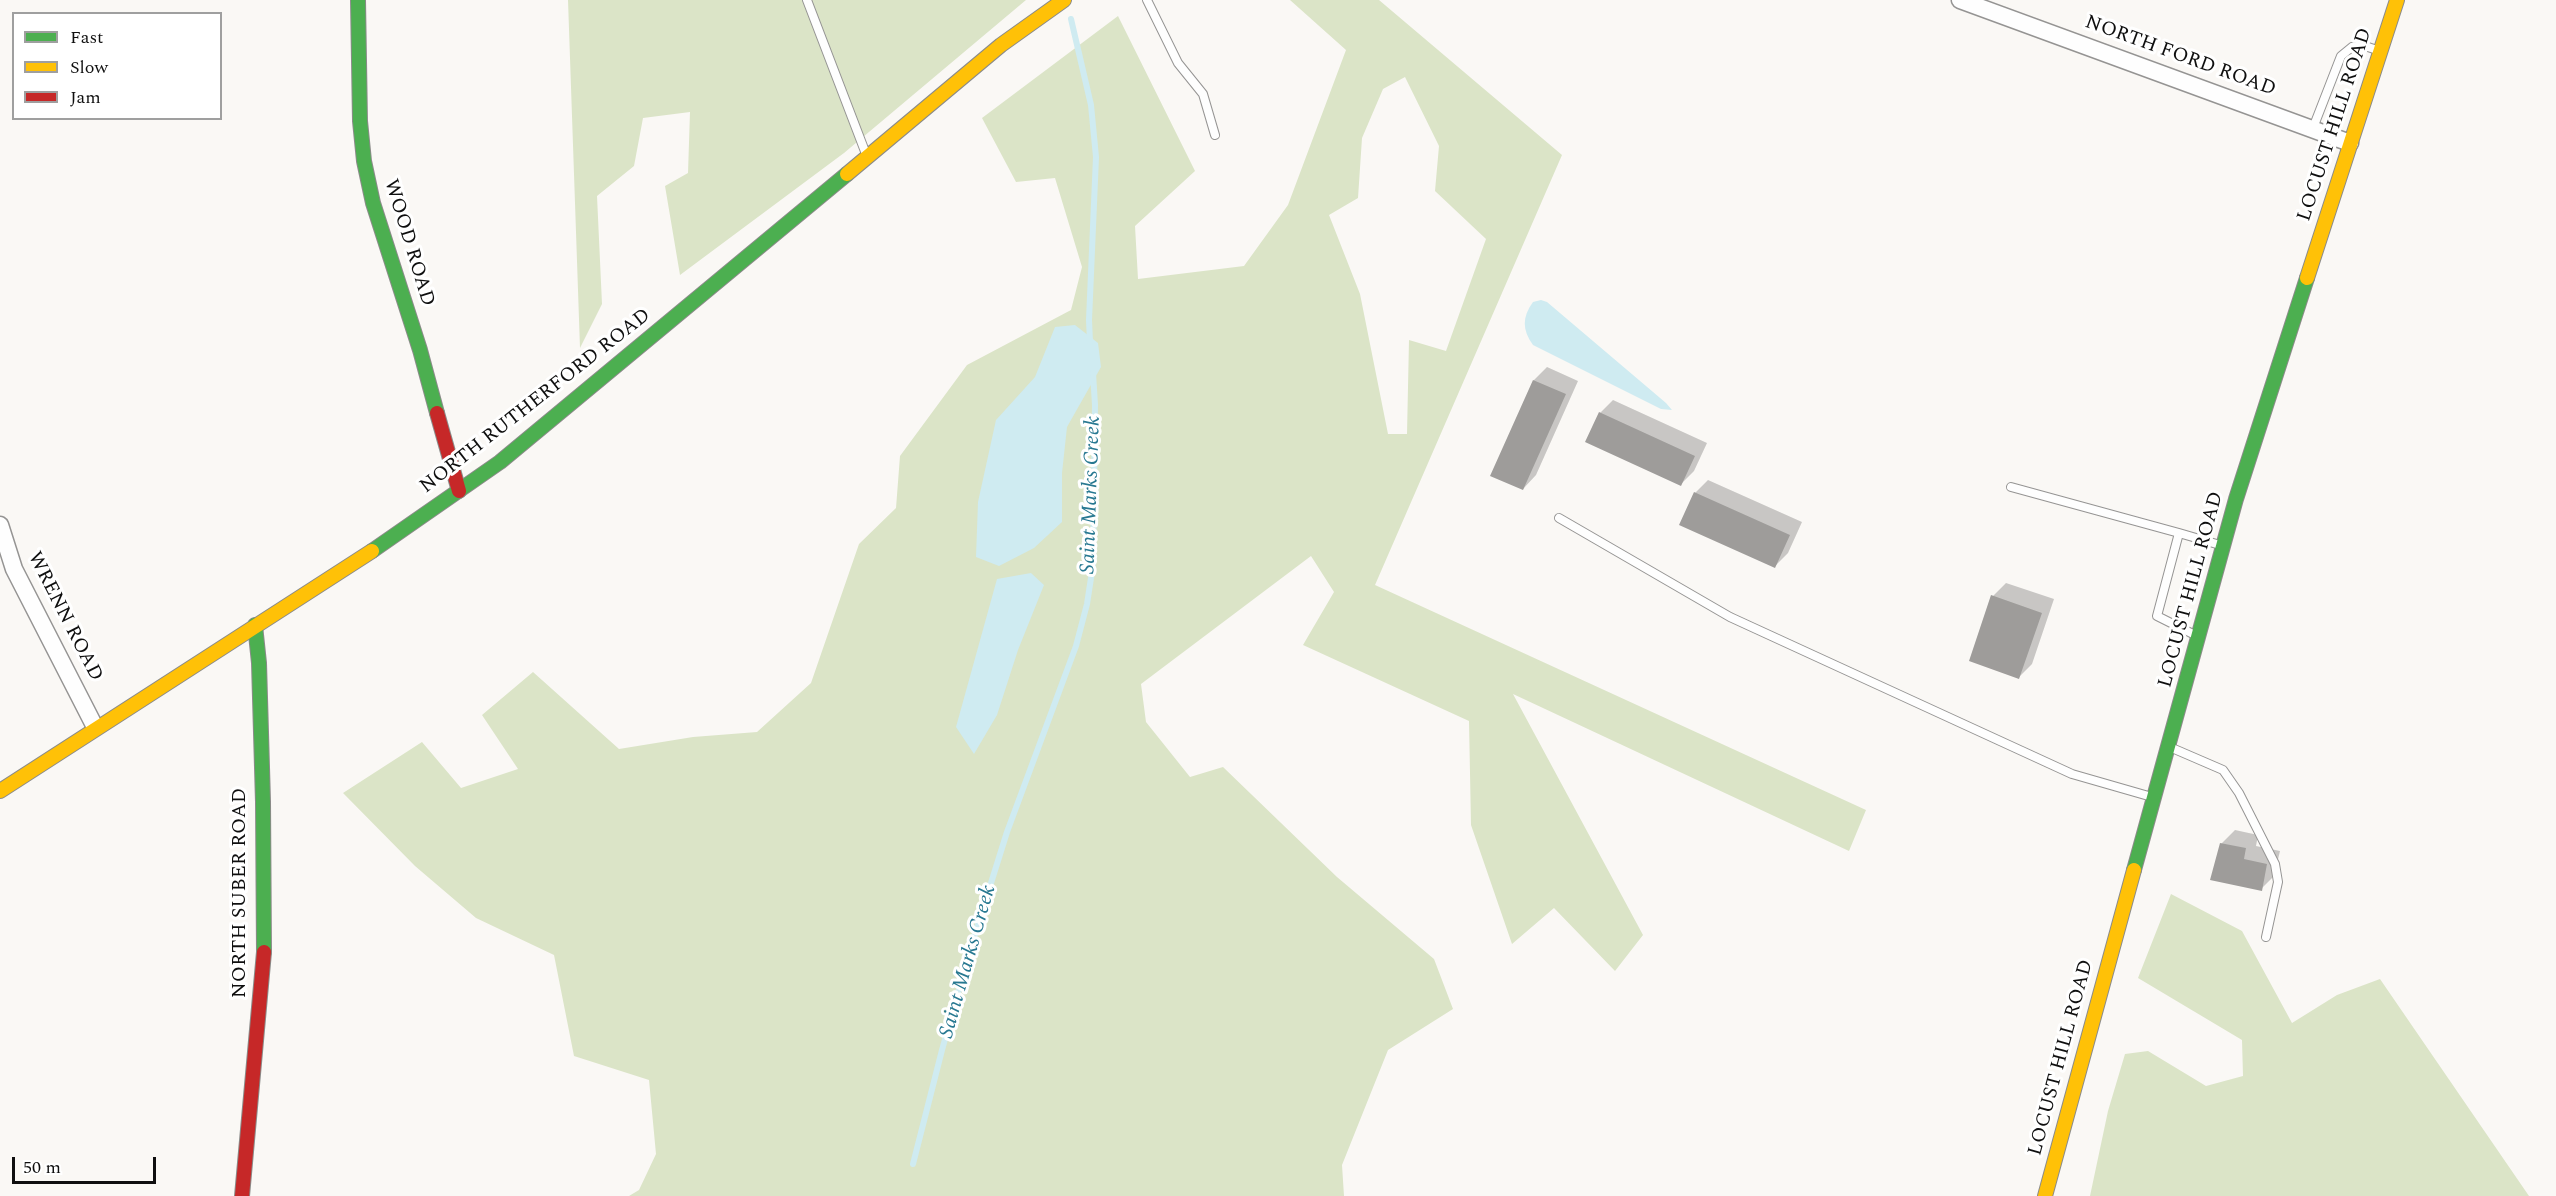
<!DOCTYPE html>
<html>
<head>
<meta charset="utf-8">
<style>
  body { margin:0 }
  #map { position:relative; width:2556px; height:1196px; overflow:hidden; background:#faf8f5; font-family:Spectral,serif }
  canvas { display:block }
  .legend { position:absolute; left:12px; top:12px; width:210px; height:108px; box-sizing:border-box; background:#fff; border:2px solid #9f9f9f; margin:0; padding:8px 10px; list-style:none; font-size:18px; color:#0f0f0f }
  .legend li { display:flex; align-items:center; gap:12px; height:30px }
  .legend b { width:30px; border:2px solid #9f9f9f }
  .scale { position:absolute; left:12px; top:1157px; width:144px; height:27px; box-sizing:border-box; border:3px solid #0f0f0f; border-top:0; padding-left:8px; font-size:18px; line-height:21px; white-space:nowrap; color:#0f0f0f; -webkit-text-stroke:4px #fff; paint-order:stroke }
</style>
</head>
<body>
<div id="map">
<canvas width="2556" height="1196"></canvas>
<ul class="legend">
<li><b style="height:8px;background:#4caf50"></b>Fast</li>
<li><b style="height:8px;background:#ffc107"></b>Slow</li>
<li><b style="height:8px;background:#c62828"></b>Jam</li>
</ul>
<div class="scale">50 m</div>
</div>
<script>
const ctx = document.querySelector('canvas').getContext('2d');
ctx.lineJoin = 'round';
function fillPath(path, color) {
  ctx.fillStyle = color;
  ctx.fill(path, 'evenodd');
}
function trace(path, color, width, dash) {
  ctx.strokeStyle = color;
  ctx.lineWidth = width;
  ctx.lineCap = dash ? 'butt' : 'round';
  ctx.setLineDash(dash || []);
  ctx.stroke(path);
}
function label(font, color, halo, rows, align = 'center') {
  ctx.font = font + ' Spectral,serif';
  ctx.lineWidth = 6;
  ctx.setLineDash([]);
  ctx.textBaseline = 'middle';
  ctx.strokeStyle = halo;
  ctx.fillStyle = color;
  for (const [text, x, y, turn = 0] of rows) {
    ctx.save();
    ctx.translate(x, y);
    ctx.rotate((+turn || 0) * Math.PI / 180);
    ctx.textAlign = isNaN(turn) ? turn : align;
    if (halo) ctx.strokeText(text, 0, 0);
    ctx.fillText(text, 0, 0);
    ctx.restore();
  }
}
const forest = new Path2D(`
  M568 0H1026L844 153 680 275 665 186 688 173 690 112 643 118 634 166 597 196 602 304 580 348Z
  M1290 0H1379L1562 155 1375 585 1866 810 1849 851 1513 694 1643 935 1615 971 1554 908 1512 944 1471 825 1469 721 1303 645 1334 592 1311 556 1141 684 1146 722 1190 777 1223 767 1337 877 1434 959 1453 1009 1388 1050 1342 1165 1344 1196H629L639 1190 656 1154 649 1080 574 1056 554 955 476 918 415 866 343 793 422 742 461 788 518 769 482 715 533 672 619 749 693 737 757 732 811 683 859 544 896 508 900 456 967 365 1071 310 1082 267 1055 178 1016 182 982 118 1118 16 1195 171 1135 226 1138 279 1244 266 1288 205 1346 50ZM1405 77 1439 146 1435 191 1486 239 1446 351 1409 340 1407 434H1388L1360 294 1329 215 1358 198 1362 138 1383 89Z
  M2171 894 2242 931 2292 1023 2337 995 2380 979 2529 1196H2090L2108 1111 2125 1054 2148 1051 2206 1086 2243 1076 2242 1040 2138 978Z`);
const water = new Path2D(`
  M1541 300 1547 302 1666 403 1672 410 1661 409 1533 345C1522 330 1522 317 1533 302Z
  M1075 325 1098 343 1101 367 1067 427 1062 473V522L1034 548 999 566 976 557 978 502 996 420 1035 377 1055 327Z
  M1031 573 1044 585 1018 650 997 715 974 754 956 727 997 579Z`);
const shadow = new Path2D(`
  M1547 367 1578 381 1536 475 1523 489 1534 380Z
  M1613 400 1707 443 1694 471 1681 484 1600 413Z
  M1708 480 1802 522 1788 553 1775 566 1695 493Z
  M2006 583 2054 599 2032 664 2019 677 1993 596Z
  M2235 830 2258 835 2256 846 2280 851 2274 876 2261 889 2221 844Z`);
const stream = new Path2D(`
  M1071 19 1091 105 1096 157 1089 320 1090 342
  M913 1164 942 1050 970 950 1007 832 1076 646 1087 604 1093 565 1095 405 1093 373`);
const building = new Path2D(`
  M1533 380 1566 394 1523 490 1490 476Z
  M1599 412 1695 456 1681 486 1585 442Z
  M1694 492 1790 535 1775 568 1679 525Z
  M1991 595 2042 613 2019 679 1969 661Z
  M2220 843 2246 848 2244 859 2267 864 2262 891 2210 880Z`);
const lane = new Path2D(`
  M807 0 866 154
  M1147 0 1178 63 1203 94 1215 135
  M2313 128 2341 56 2352 47 2362 45 2377 50
  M2011 487 2179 533
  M1559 518 1730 617 2072 774 2152 797
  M2197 636 2157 616 2179 533 2220 545
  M2172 748 2223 770 2239 793 2275 864 2278 882 2266 937`);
const street = new Path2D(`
  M1960 0 2350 143
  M0 525 14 569 95 727`);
const fast = new Path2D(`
  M358 0 360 121 364 161 373 203 420 350 437 413
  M372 551 500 462 847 174
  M255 625 259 663 263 802 264 952
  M2134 870 2236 499 2307 278`);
const slow = new Path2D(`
  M847 174 1001 45 1064 0
  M2307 278 2397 0
  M0 791 372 551
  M2045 1196 2134 870`);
const jam = new Path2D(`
  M437 413 459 491
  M242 1196 264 952`);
const streetNames = [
  ["NORTH FORD ROAD",2180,57,20],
  ["LOCUST HILL ROAD",2336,125,-72],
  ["WOOD ROAD",408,243,73],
  ["NORTH RUTHERFORD ROAD",536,402,-38],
  ["LOCUST HILL ROAD",2192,590,-75],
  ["WRENN ROAD",64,617,63],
  ["NORTH SUBER ROAD",241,893,-90],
  ["LOCUST HILL ROAD",2062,1058,-75]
];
const waterNames = [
  ["Saint Marks Creek",1092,495,-88],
  ["Saint Marks Creek",969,962,-74]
];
fillPath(forest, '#dbe4c7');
fillPath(water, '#cfebf1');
fillPath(shadow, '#0003');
trace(stream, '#cfebf1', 6);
fillPath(building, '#9e9c9a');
trace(lane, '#959493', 10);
trace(street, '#959493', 19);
trace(fast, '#8b8b89', 16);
trace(slow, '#8b8b89', 16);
trace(jam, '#8b8b89', 16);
trace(lane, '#fefefe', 8);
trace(street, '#fefefe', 16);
trace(fast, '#4caf50', 14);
trace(slow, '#ffc107', 14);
trace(jam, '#c62828', 14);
label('20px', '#0f0f0f', '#fff', streetNames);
label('italic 21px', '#277891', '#fff', waterNames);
</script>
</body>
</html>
